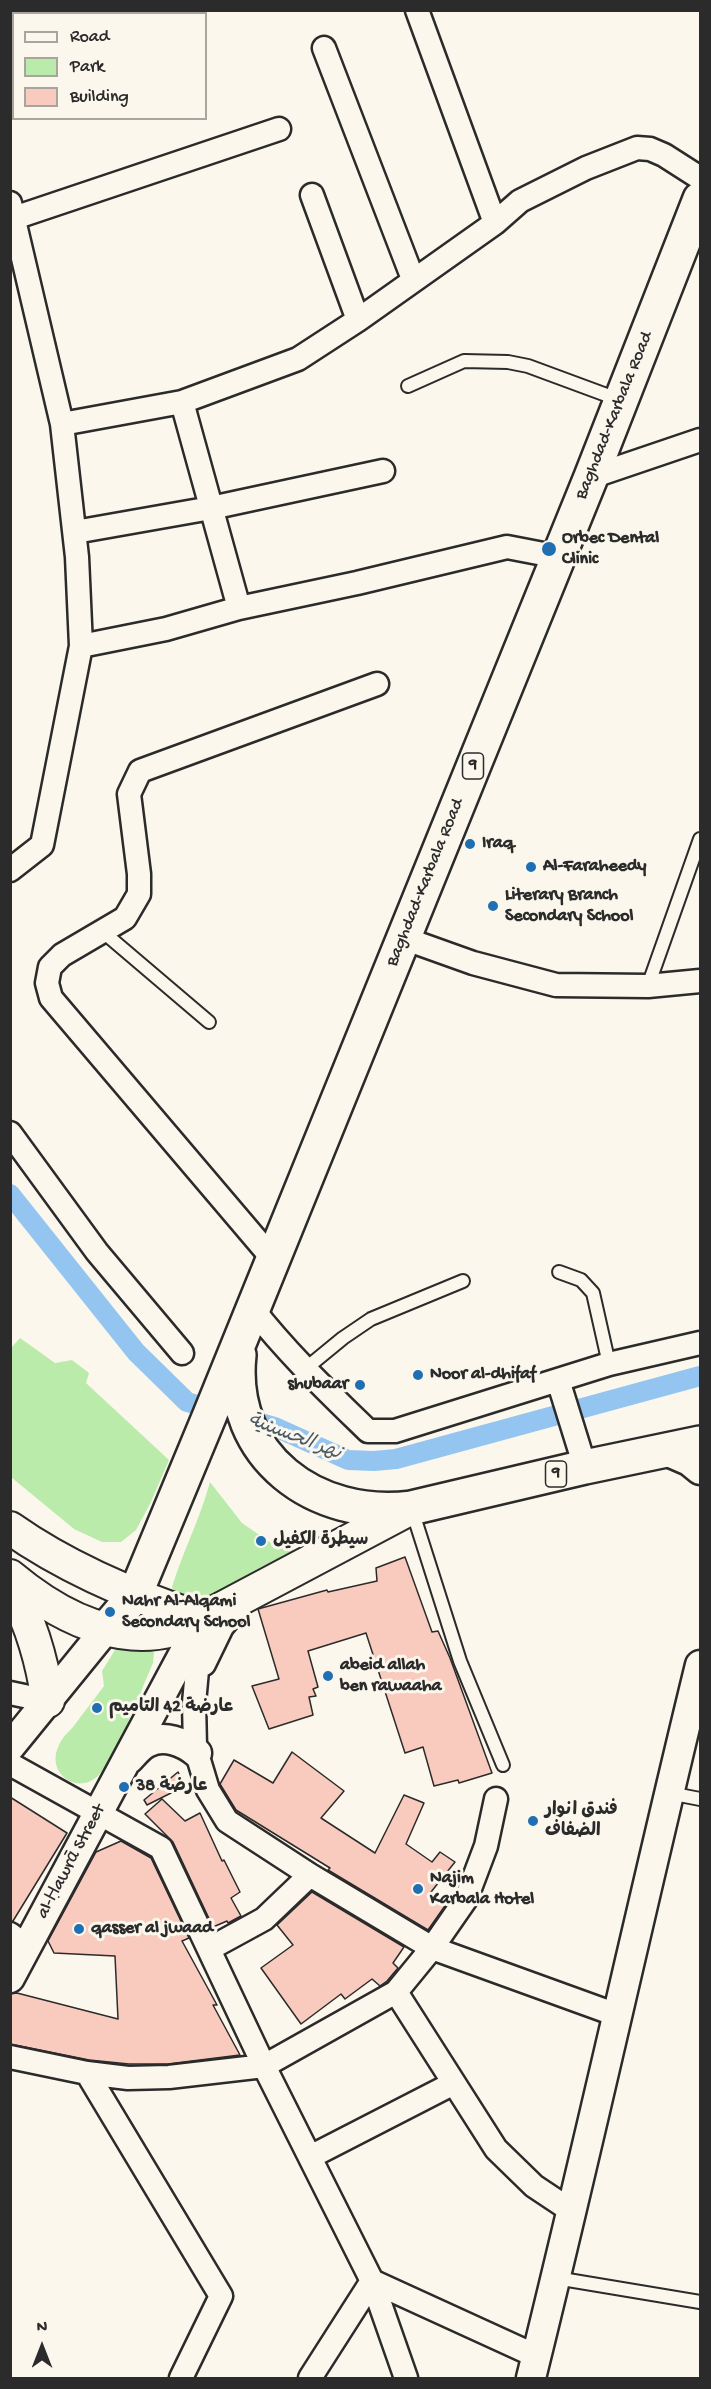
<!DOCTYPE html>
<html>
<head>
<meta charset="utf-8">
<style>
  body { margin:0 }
  #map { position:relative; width:711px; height:2389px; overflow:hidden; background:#fbf7ec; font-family:"Gochi Hand",sans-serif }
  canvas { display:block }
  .frame { position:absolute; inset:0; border:12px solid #2b2b2b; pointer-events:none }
  .legend { position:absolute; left:12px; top:12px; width:195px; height:108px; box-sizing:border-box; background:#fbf7ec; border:2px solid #a8a59f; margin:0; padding:8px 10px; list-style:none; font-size:18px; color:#2b2b2b }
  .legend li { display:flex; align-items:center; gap:12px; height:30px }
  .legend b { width:30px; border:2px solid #a8a59f }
  .north { position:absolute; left:12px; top:2317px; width:60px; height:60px; -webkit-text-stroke:4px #fbf7ec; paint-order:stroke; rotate:0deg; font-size:16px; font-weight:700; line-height:24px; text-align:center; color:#2b2b2b }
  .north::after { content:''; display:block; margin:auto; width:21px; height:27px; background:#2b2b2b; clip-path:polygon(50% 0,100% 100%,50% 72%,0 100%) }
</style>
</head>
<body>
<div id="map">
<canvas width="711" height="2389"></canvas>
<div class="frame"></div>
<ul class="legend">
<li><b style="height:8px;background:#fbf7ec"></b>Road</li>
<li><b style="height:16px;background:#bbebaa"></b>Park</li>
<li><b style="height:16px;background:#f9cabe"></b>Building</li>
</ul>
<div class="north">N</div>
</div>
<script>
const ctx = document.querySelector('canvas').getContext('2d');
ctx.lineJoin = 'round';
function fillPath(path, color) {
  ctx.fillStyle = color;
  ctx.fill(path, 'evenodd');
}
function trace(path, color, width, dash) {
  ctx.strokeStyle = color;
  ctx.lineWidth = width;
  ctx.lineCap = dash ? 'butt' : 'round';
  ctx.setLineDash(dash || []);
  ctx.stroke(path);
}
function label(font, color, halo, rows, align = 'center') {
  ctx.font = font + ' "Gochi Hand","Playpen Sans Arabic",sans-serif';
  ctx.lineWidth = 6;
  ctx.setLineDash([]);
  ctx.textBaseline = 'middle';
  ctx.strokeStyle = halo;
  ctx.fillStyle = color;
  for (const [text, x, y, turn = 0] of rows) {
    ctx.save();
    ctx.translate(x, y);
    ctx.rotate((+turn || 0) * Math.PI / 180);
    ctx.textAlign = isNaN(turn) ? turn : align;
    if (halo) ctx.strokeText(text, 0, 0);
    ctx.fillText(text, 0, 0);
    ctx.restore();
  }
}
const green = new Path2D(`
  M20 1338 55 1363 72 1360 89 1373 86 1383 169 1460 150 1504 136 1530 121 1542H102L74 1529 11 1477V1348Z
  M210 1482 242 1523 271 1543 298 1551C260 1565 239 1578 208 1604L179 1602 172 1587C183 1551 200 1519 210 1482Z
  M129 1644 148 1645 154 1653 153 1663C142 1688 115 1760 98 1776 76 1796 45 1772 59 1745 62 1738 68 1732 73 1727 83 1713 94 1700 104 1686L102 1671 115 1650Z`);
const canal = new Path2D(`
  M10 1194 136 1352 187 1402 275 1427 348 1460 374 1461 396 1459 700 1376`);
const building = new Path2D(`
  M405 1557 432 1632 438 1631 450 1658 492 1773 459 1783 458 1780 434 1786 423 1747 405 1753 366 1633 308 1651 318 1687 313 1689 316 1696 309 1697 313 1715 269 1729 252 1686 279 1679 258 1609 327 1590 328 1592 377 1581 376 1568Z
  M292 1752 344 1791 321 1818 375 1853 404 1795 424 1803 406 1844 432 1862 440 1852 455 1862 431 1892 447 1903 428 1930 328 1870 330 1868 236 1810 220 1784 234 1760 273 1783Z
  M178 1772 185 1786 147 1805 144 1800Z
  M10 1797 67 1833 13 1921H10Z
  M162 1799 185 1821 200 1813 222 1861 224 1860 240 1892 231 1898 241 1916 228 1923 227 1921 213 1927 173 1842 145 1814Z
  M121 1841 151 1858 189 1938 182 1941 217 2005H213L240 2055 168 2064H129L89 2060 10 2044V1994L17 1993 118 2019 115 1956 54 1953 48 1941 96 1852Z
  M312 1892 404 1947 393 1963 398 1968 387 1981 380 1986 372 1979 345 1999 341 1994 301 2024 261 1968 293 1945 277 1925Z`);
const service = new Path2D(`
  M10 95 14 94
  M408 386 464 361 508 362 528 366 620 400
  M102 931 209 1022
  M648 986 700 839
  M559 1272 581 1280 593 1293 609 1364
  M304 1370 343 1338 371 1319 463 1281
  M412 1510 460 1661 503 1765
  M669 1793 700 1799
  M556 2278 700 2302`);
const minor = new Path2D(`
  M417 10 495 223
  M324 48 413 279
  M312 195 358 320
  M10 203 62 424 77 557 81 646 42 845 10 870
  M14 218 279 129
  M182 402 239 608
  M62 424 182 402 298 359 358 320 495 223 520 201 586 168 637 148 650 149 664 155 700 178
  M591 477 700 440
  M75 532 211 508 383 471
  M81 646 166 629 239 608 357 583 507 547 559 557
  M403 938 473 963 556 985 648 986 700 981
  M10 1133 97 1252 182 1353
  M272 1258 51 998 47 983 50 967 62 955 125 918 139 894V874L129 794 140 771 377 684
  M252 1308C287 1353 327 1391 368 1431H395L609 1364 700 1343
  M558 1380 585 1467
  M201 1627 194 1703 195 1747 208 1790 227 1821 310 1875 432 1948 617 2015
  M204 1664 222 1627 244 1601
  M10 1693 48 1701
  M10 1764 161 1848 264 2066 372 2281 406 2378
  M10 1934 27 1947
  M209 1949 264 1919 310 1875
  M396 1992 496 2149 534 2186 573 2212
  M10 2057 87 2073 128 2078 169 2077 264 2066 396 1992 432 1948 466 1899 486 1846 496 1799
  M87 2073 221 2296 181 2378
  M310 2157 454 2083
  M310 2378 372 2281 536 2356`);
const tertiary = new Path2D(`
  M666 1451 689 1461 700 1470
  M10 1747 106 1629
  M129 1759C134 1754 140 1746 147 1743 164 1734 184 1742 197 1753
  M10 1978 202 1619
  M531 2378C590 2141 642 1902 700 1665`);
const secondary = new Path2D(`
  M10 1528C68 1569 135 1597 202 1619
  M10 1576C65 1622 134 1654 202 1619L411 1508
  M10 1585C31 1621 42 1660 48 1701`);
const trunk = new Path2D(`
  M239 1355C228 1457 316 1520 411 1508L585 1467 700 1443
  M106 1629 135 1595 209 1417 591 477 700 199`);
const markers = [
  [549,549,8,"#1f6fb2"],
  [470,844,6,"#1f6fb2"],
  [531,867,6,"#1f6fb2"],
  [493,906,6,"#1f6fb2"],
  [418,1375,6,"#1f6fb2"],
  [360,1385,6,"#1f6fb2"],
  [261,1541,6,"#1f6fb2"],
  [110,1612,6,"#1f6fb2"],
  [328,1676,6,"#1f6fb2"],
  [97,1708,6,"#1f6fb2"],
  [124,1787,6,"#1f6fb2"],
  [533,1821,6,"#1f6fb2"],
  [418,1889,6,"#1f6fb2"],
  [79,1929,6,"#1f6fb2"]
];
const shields = [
  [473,766,21],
  [556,1474,21]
];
const shieldNames = [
  ["9",473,766],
  ["9",556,1474]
];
const streetNames = [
  ["Baghdad-Karbala Road",615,416,-68],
  ["Baghdad-Karbala Road",426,883,-68],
  ["al-Ḥawrā Street",72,1862,-62]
];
const poiNames = [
  ["Orbec Dental",562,539],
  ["Clinic",562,560],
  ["Iraq",482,844],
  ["Al-Faraheedy",543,867],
  ["Literary Branch",505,896],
  ["Secondary School",505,917],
  ["Noor al-dhifaf",430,1375],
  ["shubaar",348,1385,"right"],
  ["سيطرة الكفيل",273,1541],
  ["Nahr Al-Alqami",122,1602],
  ["Secondary School",122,1623],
  ["abeid allah",340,1666],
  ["ben rawaaha",340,1687],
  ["عارضة 42 التاميم",109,1708],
  ["عارضة 38",136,1787],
  ["فندق انوار",545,1811],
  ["الضفاف",545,1832],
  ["Najim",430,1879],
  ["Karbala Hotel",430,1900],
  ["qasser al jwaad",91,1929]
];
const waterNames = [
  ["نهر الحسينية",294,1438,21]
];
fillPath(green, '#bbebaa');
trace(canal, '#94c5f0', 20);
fillPath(building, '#f9cabe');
trace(building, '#2b2b2b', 1.5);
trace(service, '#2b2b2b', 16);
trace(minor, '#2b2b2b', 27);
trace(tertiary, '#2b2b2b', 33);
trace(secondary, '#2b2b2b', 36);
trace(trunk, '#2b2b2b', 38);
trace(service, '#fbf7ec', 12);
trace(minor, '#fbf7ec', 22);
trace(tertiary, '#fbf7ec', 28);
trace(secondary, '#fbf7ec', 32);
trace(trunk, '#fbf7ec', 33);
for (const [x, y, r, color] of markers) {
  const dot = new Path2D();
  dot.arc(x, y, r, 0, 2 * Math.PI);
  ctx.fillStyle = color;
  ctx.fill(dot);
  trace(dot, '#fbf7ec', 2);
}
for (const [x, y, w] of shields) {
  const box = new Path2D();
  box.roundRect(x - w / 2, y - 13, w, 26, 4.5);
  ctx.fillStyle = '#fbf7ec';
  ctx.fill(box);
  trace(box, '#2b2b2b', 1.5);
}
label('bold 16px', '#2b2b2b', null, shieldNames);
label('18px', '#2b2b2b', '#fbf7ec', streetNames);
label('bold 18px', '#2b2b2b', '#fbf7ec', poiNames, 'left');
label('italic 20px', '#4a5966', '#fbf7ec', waterNames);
</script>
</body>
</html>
